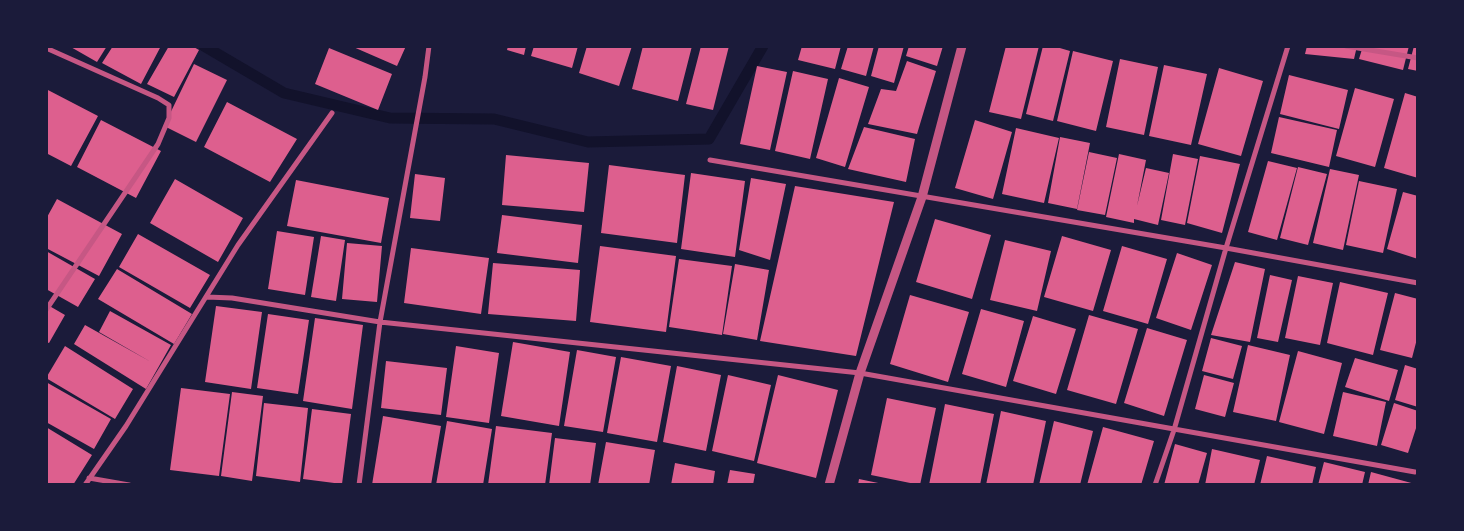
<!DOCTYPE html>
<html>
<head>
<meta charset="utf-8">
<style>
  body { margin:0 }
  #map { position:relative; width:1464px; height:531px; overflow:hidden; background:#1b1b3a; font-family:Lato,sans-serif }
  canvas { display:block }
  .frame { position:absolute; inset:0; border:48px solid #1b1b3a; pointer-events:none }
</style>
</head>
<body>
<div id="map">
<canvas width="1464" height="531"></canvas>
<div class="frame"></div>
</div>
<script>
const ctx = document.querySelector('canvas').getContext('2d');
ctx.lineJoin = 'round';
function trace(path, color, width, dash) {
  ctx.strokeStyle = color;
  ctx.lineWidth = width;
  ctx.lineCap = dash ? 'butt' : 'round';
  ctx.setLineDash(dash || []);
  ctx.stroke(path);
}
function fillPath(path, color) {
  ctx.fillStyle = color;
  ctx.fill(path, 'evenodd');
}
const stream = new Path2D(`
  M204 46 284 93 390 118 494 119 588 142 709 139 763 46`);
const building = new Path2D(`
  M69 46H107L97 62Z
  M113 46H161L141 84 102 63Z
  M169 46H192L199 50 174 97 147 84Z
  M351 46H406L397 66Z
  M508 46H526L524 55 507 50Z
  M534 46H578L572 68 531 56Z
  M587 46H632L619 86 579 73Z
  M643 46H692L678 101 632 89Z
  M701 46H729L713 110 686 104Z
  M802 46H841L835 69 798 60Z
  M848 46H874L866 76 841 69Z
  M879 46H904L894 83 871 76Z
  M909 46H943L937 66 906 56Z
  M1006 46H1039L1021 119 989 112Z
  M1043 46H1053L1070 51 1053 121 1026 114Z
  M1307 46H1357L1354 59 1305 54Z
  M1363 46H1409L1403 70 1359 59Z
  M1414 46H1418V71L1408 69Z
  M329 48 392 74 378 110 315 84Z
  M1073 51 1113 61 1096 131 1057 121Z
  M1120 59 1158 67 1144 135 1106 127Z
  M907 61 936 71 917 134 868 124 881 89 896 91Z
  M194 64 227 80 196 142 164 126Z
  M1164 65 1207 74 1191 145 1149 136Z
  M757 66 787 72 770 150 740 144Z
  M1219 68 1263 81 1241 156 1198 144Z
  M793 71 828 79 810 159 775 151Z
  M1289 75 1348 90 1339 129 1280 114Z
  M839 78 869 87 845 167 816 158Z
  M1355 88 1394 99 1375 167 1336 156Z
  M46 89 98 116 71 166 46 153Z
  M1405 93 1418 97V178L1384 168Z
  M227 102 297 139 270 182 204 147Z
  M1279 117 1337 130 1329 167 1271 153Z
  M101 120 161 151 136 198 77 167Z
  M975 120 1012 132 993 199 955 188Z
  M864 127 915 139 906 182 848 169Z
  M1016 128 1059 138 1044 203 1002 194Z
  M1060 137 1090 143 1077 209 1048 203Z
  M1089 152 1117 158 1105 215 1077 210Z
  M1119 154 1146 160 1137 206 1146 168 1169 173 1158 225 1134 219V223L1106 217Z
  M1173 154 1198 159 1185 225 1161 220Z
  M506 155 589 163 584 212 502 205Z
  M1200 156 1240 164 1222 233 1187 223Z
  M1268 161 1297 168 1277 240 1248 232Z
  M609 165 685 175 677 243 601 233Z
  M1298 167 1327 174 1308 245 1280 238Z
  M1330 169 1359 175 1343 250 1313 243Z
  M691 173 745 181 735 257 681 249Z
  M415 174 445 178 440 221 410 218Z
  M751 178 786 184 770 260 739 250Z
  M175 179 243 218 218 262 150 223Z
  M296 180 389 198 381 243 287 226Z
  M1359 181 1397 189 1383 253 1346 245Z
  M795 186 894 202 856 356 760 341Z
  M1403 192 1418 196V259L1387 249Z
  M57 199 122 234 99 276 46 248V219Z
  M502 215 582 225 578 263 497 253Z
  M935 219 991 235 972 299 916 282Z
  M277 231 314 237 305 295 268 289Z
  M138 234 210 275 190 308 119 267Z
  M321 236 345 240 336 301 311 297Z
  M1062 236 1111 250 1093 311 1044 297Z
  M1005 240 1051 251 1037 311 990 300Z
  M347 243 382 246 377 302 342 299Z
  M600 246 676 256 666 332 590 322Z
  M1122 246 1167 259 1148 324 1103 311Z
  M411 248 489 258 481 314 404 303Z
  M46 251 95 279 78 307 46 289Z
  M1177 253 1212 265 1191 330 1156 318Z
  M679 259 732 266 722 335 669 327Z
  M1235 262 1265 269 1250 342 1211 335Z
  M493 263 580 270 576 321 488 314Z
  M735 264 769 270 757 340 723 334Z
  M117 269 192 314 174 344 98 299Z
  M1270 275 1292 280 1278 342 1257 338Z
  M1298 276 1333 283 1320 345 1285 338Z
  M1340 282 1388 293 1373 355 1327 343Z
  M1395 293 1418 299V335L1412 358 1380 350Z
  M910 295 969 312 948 382 890 364Z
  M46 304 65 315 49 343 46 342Z
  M216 306 262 312 251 389 205 382Z
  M981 309 1024 321 1006 387 962 374Z
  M110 311 171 345 146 389 74 344 85 325 151 362 99 332Z
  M268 314 309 320 298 394 257 388Z
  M1089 315 1138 329 1116 404 1067 390Z
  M1033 316 1076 329 1056 394 1013 381Z
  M315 318 363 325 352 409 303 401Z
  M1147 328 1187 340 1164 416 1124 403Z
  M1211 338 1242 346 1233 379 1202 371Z
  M513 342 570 352 559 426 501 416Z
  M1248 345 1290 355 1276 421 1233 412Z
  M65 346 133 389 115 419 46 378Z
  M456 346 499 353 489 423 446 417Z
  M577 350 616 357 603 432 564 426Z
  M1298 351 1342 363 1324 434 1279 422Z
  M621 357 671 366 657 442 607 433Z
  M1355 358 1398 370 1389 401 1345 387Z
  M386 361 447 368 441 415 381 408Z
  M1405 365 1418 369V407L1395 400Z
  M677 366 721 375 706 451 663 442Z
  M728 375 771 385 754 461 712 451Z
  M778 375 838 390 816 478 757 463Z
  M1204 375 1234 383 1225 417 1195 409Z
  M46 382 111 419 94 449 46 422Z
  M181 388 230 394 219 476 170 470Z
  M232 392 263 396 252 481 221 476Z
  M1343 392 1386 402 1377 446 1333 436Z
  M887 398 936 408 920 485 871 475Z
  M264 403 308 408 300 482 256 476Z
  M1394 403 1418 411V422L1408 453 1381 445Z
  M945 404 994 414 980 485H929Z
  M312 409 351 414 342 484 303 479Z
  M1001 411 1046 421 1033 485H986Z
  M383 416 441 426 431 485H372Z
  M447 421 492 429 483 485H436Z
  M1054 421 1093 431 1080 485H1039Z
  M496 426 552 433 545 485H488Z
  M46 427 92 455 73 485H46Z
  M1103 427 1154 441 1141 485H1087Z
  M555 438 596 443 590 485H549Z
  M606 442 655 450 649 485H598Z
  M1175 444 1207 453 1198 485H1164Z
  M1212 449 1260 460 1254 485H1205Z
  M1267 456 1316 467 1312 485H1260Z
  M1324 462 1365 472 1362 485H1318Z
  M675 463 715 471 713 485H671Z
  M730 470 755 474 753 485H727Z
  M1371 472 1415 484V485H1368Z
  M859 479 883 484V485H858Z`);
const minor = new Path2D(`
  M1346 46 1418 58
  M46 48 158 98 169 105V118L158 144 46 310
  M710 160 1226 248 1418 283
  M207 297 232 298 380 322 860 373 1415 472
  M89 478 129 485
  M85 485 126 426 238 245 332 113
  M359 485 380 322 425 77 429 46
  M1155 485 1174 430 1226 248 1288 46`);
const tertiary = new Path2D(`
  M829 485 860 373 922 197 962 46`);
trace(stream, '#12122b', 11);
fillPath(building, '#dd5f8e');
trace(minor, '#c65784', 5);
trace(tertiary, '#c65784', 9);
</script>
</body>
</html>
